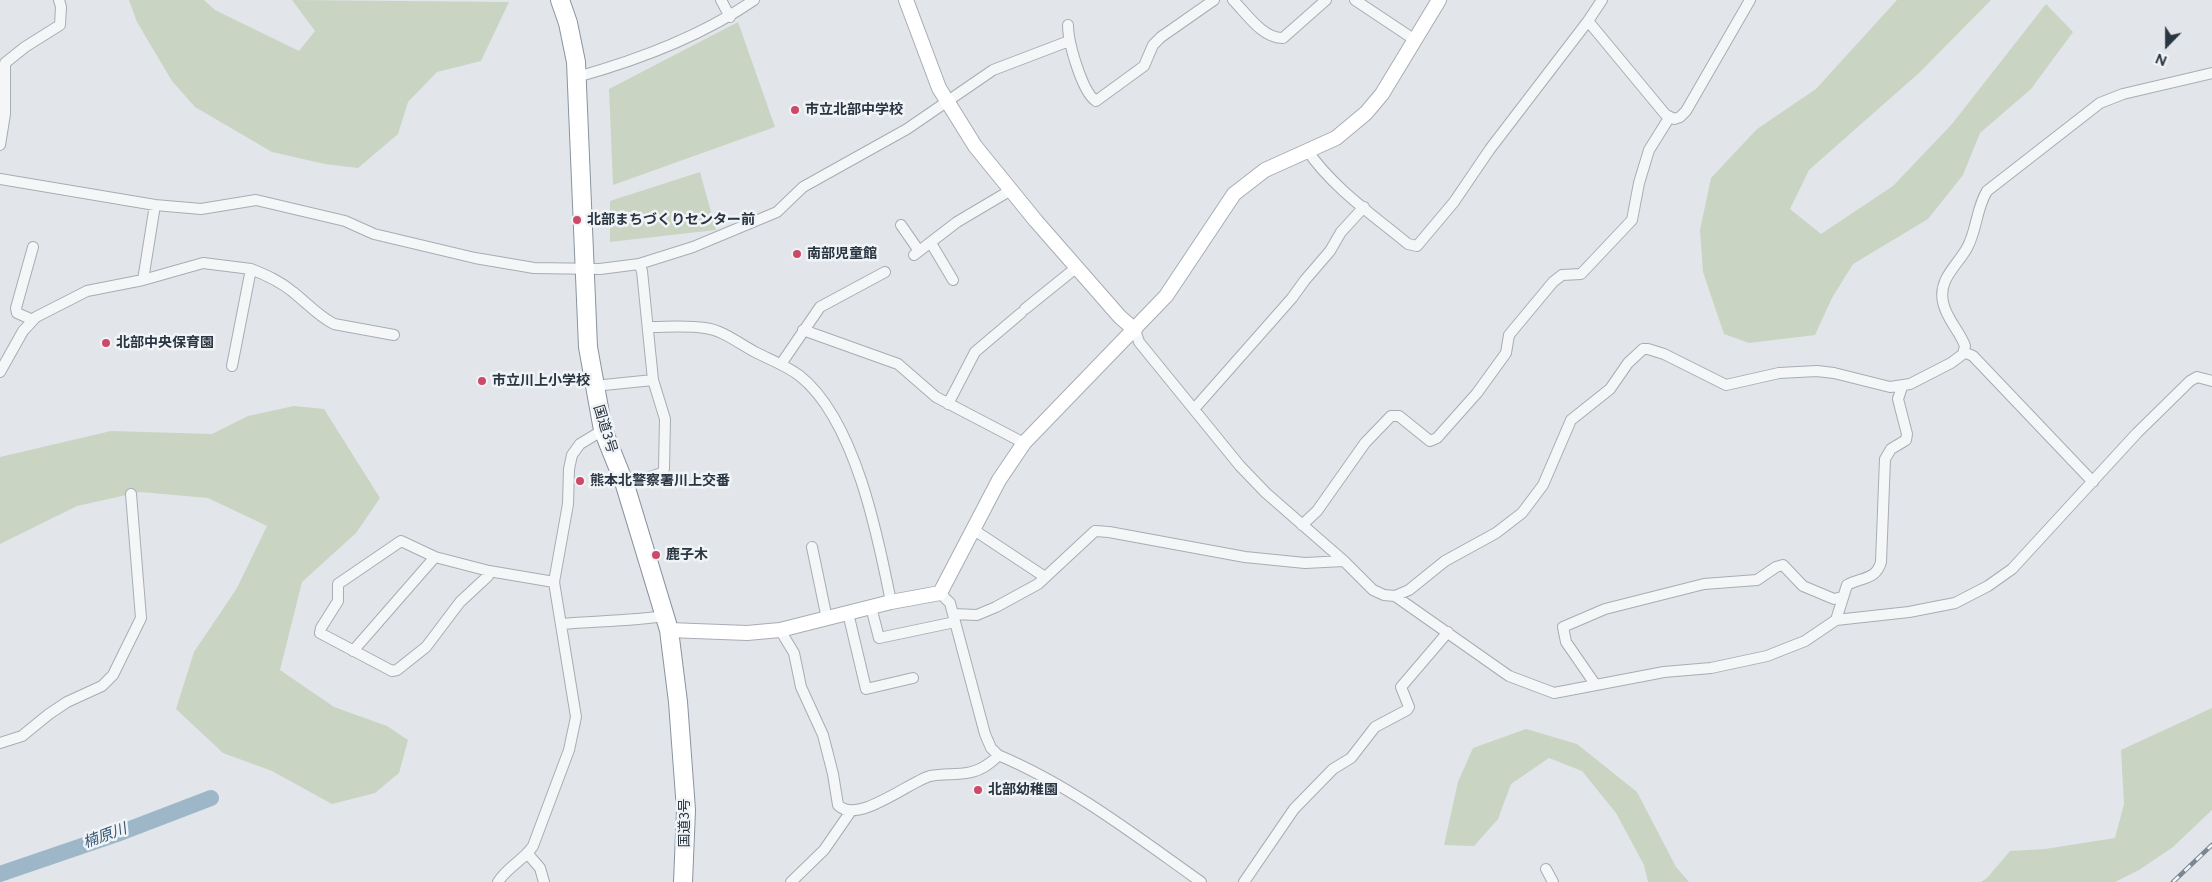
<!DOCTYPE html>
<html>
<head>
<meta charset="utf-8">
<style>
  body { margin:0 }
  #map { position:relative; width:2212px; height:882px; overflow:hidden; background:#e2e6ea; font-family:Figtree,sans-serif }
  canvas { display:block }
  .north { position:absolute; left:2142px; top:20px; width:50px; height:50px; -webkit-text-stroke:4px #f1f4f7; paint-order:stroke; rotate:202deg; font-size:14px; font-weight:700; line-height:20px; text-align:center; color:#2a3542 }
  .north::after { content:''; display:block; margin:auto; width:18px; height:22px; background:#2a3542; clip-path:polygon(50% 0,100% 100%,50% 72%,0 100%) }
</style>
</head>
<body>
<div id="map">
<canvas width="2212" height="882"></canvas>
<div class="north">N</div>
</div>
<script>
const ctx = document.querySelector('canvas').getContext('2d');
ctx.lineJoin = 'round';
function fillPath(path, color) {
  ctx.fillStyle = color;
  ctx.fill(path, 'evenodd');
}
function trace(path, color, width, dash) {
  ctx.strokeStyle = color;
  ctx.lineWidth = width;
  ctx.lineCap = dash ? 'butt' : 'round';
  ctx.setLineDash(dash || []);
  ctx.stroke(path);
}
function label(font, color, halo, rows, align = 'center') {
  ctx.font = font + ' Figtree,"Noto Sans JP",sans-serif';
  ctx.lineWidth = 5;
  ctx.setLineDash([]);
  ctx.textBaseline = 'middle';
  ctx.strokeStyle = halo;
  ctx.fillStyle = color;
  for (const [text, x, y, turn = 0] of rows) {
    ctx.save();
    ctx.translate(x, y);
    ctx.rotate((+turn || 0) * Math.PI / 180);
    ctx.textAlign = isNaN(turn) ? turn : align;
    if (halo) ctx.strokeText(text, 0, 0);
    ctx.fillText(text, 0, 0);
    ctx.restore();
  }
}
const green = new Path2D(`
  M129 0H204L215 10 299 51 315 31 292 0 509 2 481 61 437 72 408 102 398 134 358 168 325 164 272 152 195 107 172 81 137 22Z
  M1897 0H1991L1919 73 1809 170 1790 209 1821 234 1893 186 1952 124 2046 4 2073 32 2031 89 1980 133 1963 175 1928 219 1853 264 1832 298 1815 335 1749 343 1724 334 1703 272 1700 230 1711 178 1757 129 1816 89Z
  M738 22 775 127 613 185 609 89Z
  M700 172 716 230 610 242V201Z
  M294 406 324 409 380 498 356 533 302 582 280 670 334 707 387 726 408 740 399 773 375 793 332 804 272 771 223 753 176 709 194 652 237 588 267 526 208 498 140 492 77 506 0 544V457L111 431 212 434 248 416Z
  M2212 708V810L2173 847 2139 870 2115 882H1981L1987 878 2010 851 2045 849 2115 838 2124 804 2121 750Z
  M1526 729 1577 744 1637 792 1676 867 1689 882H1648L1644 865 1616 813 1582 771 1549 758 1511 784 1498 819 1474 846 1444 845 1458 782 1473 748Z`);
const river = new Path2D(`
  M0 874 117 834 211 798`);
const street = new Path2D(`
  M721 0 730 17
  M1233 0C1246 13 1263 39 1283 38L1326 0
  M1355 0 1415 40
  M1602 0 1588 21 1665 114 1674 119 1680 117 1686 111 1750 0
  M1068 25C1068 42 1082 92 1096 101L1144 66 1153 45 1161 37 1214 0
  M577 77C638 60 702 36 754 0
  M0 145 5 114V63L25 47 60 25 61 7 59 0
  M1307 150C1333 188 1373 215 1408 244L1417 246 1454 202 1490 149 1588 21
  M0 179 155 205 201 209 256 200 345 221 374 234 475 258 534 268 600 269 639 264 693 247 777 212 803 187 907 129 993 70 1069 41
  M901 225 919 251
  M931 243 953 280
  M33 247 16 308 17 313 33 320
  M914 255 957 222 1011 190
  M251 269C266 275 280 281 293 292 307 303 318 316 334 324L394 335
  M143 280 155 205
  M1025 309 1077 267
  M648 327C667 327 687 325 705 328 723 330 741 345 757 353 771 360 787 366 800 376 855 420 878 536 891 602
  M803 330 898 364 936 397 1024 443
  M1135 330 1139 342 1240 466 1266 493 1344 561 1373 590 1384 595 1395 596 1409 590 1445 561 1496 533 1522 513 1543 485 1571 420 1610 389 1628 363 1643 349H1648L1664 354 1726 385 1779 373 1817 371 1834 373 1890 387 1910 384 1951 363 1963 354 1965 346C1960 331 1946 319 1943 302 1938 279 1957 266 1967 248 1977 230 1976 209 1987 191L2100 103 2123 94 2212 73
  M1964 352 1973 356 2093 482
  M781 364 820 307 885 272
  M0 372 23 331 36 317 87 291 143 280 203 263 251 269 232 366
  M594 386 653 380
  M948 404 975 352 1021 313
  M1195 408 1292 298 1305 280 1330 251 1341 232 1364 207
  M625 485 662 473 664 469 665 419 653 380 642 271 639 264
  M1302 525 1317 511 1365 443 1391 416H1399L1430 441 1437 438 1477 393 1506 353 1509 335 1553 282 1562 275 1581 274 1632 220 1639 183 1649 150 1669 118
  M974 530 1045 577
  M401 541 435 557 489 571 488 576 460 602 426 647 397 670 392 671 320 633 321 628 338 601V584Z
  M812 547 827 619
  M489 571 554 582
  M940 593 950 603 985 734 991 748 998 755C1072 786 1136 836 1201 882
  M1395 596 1509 676 1554 693 1664 672 1711 668 1767 656 1805 641 1836 620 1909 612 1955 603 1988 586 2012 569 2137 433 2190 381 2197 377 2212 381
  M871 607 879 638 955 622
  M848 613 866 689 913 678
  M953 614 977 615 996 607 1038 584 1095 531 1109 532 1245 557 1305 563 1344 561
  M1836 620 1847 585C1862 577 1876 580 1881 562L1885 459 1891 449 1906 440 1907 434 1898 399 1902 387
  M561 624C596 621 630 621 665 616
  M780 630 794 653 801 687 823 735 833 774 838 805C857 825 909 782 930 776 951 772 968 778 987 765 991 762 995 760 998 755
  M353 651 435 557
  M1595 684 1566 642 1563 627 1605 609 1704 584 1757 580 1776 567 1783 565 1803 586 1834 599 1842 597
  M0 743 22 736 49 714 67 702 102 686 113 675 141 618 131 494
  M527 853 540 868 544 882
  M1546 869 1553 882
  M498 882C507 867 524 860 533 846L569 750 576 717 554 582 568 504 569 469 572 455 580 444 603 430
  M791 882 824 850 851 811
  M1244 882 1294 809 1333 769 1351 758 1375 727 1407 710 1409 707 1401 687 1448 632`);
const secondary = new Path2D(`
  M906 0 939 88 975 146 1036 221 1120 317 1135 330
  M669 630 747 633 780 630 891 602 940 593 999 480 1024 443 1166 296 1234 194 1265 170 1336 138 1366 113 1382 94 1439 0`);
const highway = new Path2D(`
  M560 0 568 23 576 62 588 347 603 430 625 485 669 630 678 702 686 810 683 882`);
const rail = new Path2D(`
  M2173 882 2212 845`);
const markers = [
  [795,110,5,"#cd4968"],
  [577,220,5,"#cd4968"],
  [797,254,5,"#cd4968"],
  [106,343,5,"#cd4968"],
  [482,381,5,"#cd4968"],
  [580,481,5,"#cd4968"],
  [656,555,5,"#cd4968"],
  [978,790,5,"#cd4968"]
];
const poiNames = [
  ["市立北部中学校",805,110],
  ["北部まちづくりセンター前",587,220],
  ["南部児童館",807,254],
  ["北部中央保育園",116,343],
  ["市立川上小学校",492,381],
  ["熊本北警察署川上交番",590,481],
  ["鹿子木",666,555],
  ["北部幼稚園",988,790]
];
const streetNames = [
  ["国道3号",605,429,73],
  ["国道3号",685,823,-90]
];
const waterNames = [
  ["楠原川",105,836,-20]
];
fillPath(green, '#c9d4c3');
trace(river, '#9db7c9', 16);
trace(street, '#a7adb4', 12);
trace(secondary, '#a7adb4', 16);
trace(highway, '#8994a0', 20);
trace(street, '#f4f6f8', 10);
trace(secondary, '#fff', 14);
trace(highway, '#fff', 18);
trace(rail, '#7b8693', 4.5);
trace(rail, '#f1f4f7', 2.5, [8]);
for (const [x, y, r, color] of markers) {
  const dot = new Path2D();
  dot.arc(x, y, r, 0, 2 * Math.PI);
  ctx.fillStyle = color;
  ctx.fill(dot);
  trace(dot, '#f1f4f7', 2);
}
label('bold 14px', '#2a3542', '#f1f4f7', poiNames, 'left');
label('14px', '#2a3542', '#f1f4f7', streetNames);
label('italic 15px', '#345775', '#f1f4f7', waterNames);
</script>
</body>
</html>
